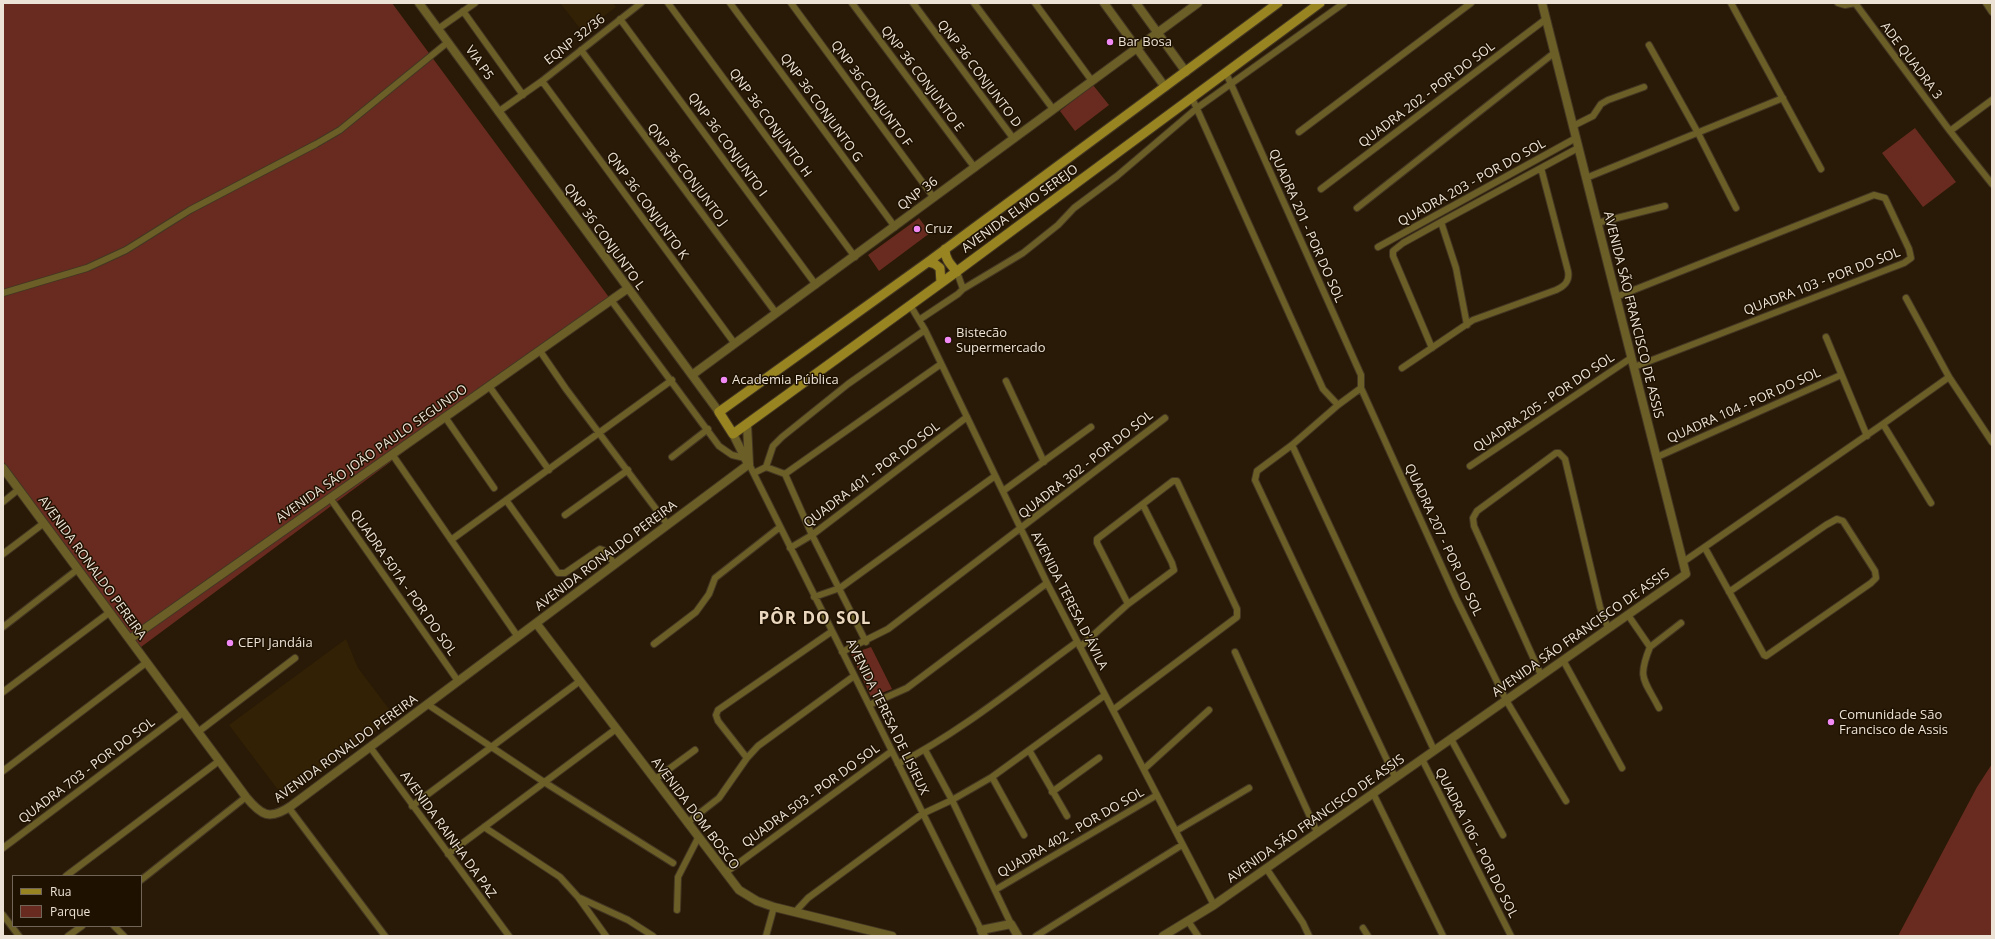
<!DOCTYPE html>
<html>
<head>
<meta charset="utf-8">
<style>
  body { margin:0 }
  #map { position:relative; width:1995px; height:939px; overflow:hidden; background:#281a06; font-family:"Open Sans",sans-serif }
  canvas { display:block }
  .frame { position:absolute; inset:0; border:4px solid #ece3d6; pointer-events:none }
  .legend { position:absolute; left:12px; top:875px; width:130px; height:52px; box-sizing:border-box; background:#1e1100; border:1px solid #706556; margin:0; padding:5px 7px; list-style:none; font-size:12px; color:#ece3d6 }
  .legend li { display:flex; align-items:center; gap:8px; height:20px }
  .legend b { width:20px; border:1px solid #706556 }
</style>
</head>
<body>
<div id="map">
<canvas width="1995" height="939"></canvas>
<div class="frame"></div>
<ul class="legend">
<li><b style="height:5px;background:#988420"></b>Rua</li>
<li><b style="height:11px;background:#692b20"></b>Parque</li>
</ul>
</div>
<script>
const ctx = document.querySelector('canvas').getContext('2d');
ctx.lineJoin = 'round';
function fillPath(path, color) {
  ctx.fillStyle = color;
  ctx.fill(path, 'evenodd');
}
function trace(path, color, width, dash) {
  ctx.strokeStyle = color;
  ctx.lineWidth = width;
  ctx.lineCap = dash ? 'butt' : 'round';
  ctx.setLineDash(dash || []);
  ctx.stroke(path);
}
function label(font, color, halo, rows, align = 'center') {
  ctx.font = font + ' "Open Sans",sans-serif';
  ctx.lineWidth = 3;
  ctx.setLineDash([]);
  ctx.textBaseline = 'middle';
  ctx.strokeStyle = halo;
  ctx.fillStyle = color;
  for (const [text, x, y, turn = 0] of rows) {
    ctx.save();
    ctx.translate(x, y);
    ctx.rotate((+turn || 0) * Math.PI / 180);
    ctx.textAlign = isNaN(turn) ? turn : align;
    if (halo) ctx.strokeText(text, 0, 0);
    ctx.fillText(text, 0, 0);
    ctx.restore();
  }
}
const built = new Path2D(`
  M560 3H613L616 7 583 32Z
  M346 639 358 668 395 717 285 799 229 725Z`);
const green = new Path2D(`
  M3 3H392L611 300 540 351 137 650 3 461Z
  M1093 85 1109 105 1075 131 1060 111Z
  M1915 128 1956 182 1923 207 1882 153Z
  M919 218 930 233 879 271 868 255Z
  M871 647 892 689 871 697 851 654Z
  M1992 764V936H1898L1977 787Z`);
const minor = new Path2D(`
  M668 3 855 257
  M730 3 895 227
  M791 3 934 198
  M852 3 975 168
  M913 3 1013 138
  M974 3 1053 109
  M1035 3 1092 81
  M1731 3 1821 169
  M1838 3 1845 5 1855 3
  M1855 3 1950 131 1992 184
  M1986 3 1992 12
  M463 11 523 95
  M620 19 816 285
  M438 29 475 3
  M1649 45 1698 133 1736 208
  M581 50 776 313
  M1226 73 1361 375V388L1456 598 1506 700 1566 801
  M542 81 735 344
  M1192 98 1323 389 1338 405
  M498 112 542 81 641 3
  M1573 126 1593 116 1601 104 1608 100 1644 87
  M1950 131 1992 100
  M1299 132 1471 3
  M1586 178 1783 98
  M1321 189 1546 19
  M1357 208 1554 53
  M1441 222 1456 268 1467 325
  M1597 223 1665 206
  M1378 247 1576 138
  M957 272 963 289
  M3 293 87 268 126 250 190 210 316 144 340 130 448 42
  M1616 297 1874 195 1885 198 1909 249 1911 258 1904 263 1634 367
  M1906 298 1949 377 1992 442
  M611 300 719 446 732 455 745 458
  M910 305 925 330 1047 583 1214 905
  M919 320 958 294 963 289 1023 253 1058 225 1074 208 1117 176 1197 108 1344 3
  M1826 337 1867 436
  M1432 348 1393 256V251L1403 243 1441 222 1578 148
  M540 351 566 389 668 525
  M1402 368 1473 320 1556 290C1565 286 1570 281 1568 271L1541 168
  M1006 381 1044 462
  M489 386 549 470
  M1361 388 1338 405 1292 445 1257 471 1255 480 1395 777
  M445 417 494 488
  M1883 424 1931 503
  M1292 445 1434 750
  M392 454 518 637
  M672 457 708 429
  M1657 457 1841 375
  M749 464 981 930
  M1470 466 1631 358
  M766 467 785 474 812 535 866 642
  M754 473 766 467 773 446 782 437 848 384 925 330
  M785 474 941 364
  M1003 491 1091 427
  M330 498 458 681
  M506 500 558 573H565L600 549 603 550 615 564
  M3 502 19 489
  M565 515 628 470
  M451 540 672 380
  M790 548 812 535 967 417
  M1705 548 1764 655 1766 656 1871 583 1876 578 1875 571 1843 521 1837 519 1826 525 1729 592
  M3 554 44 523
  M1683 562 1883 424 1949 377
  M814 597 840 588 995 476
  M1628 615 1650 647C1637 679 1644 679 1659 708
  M3 627 78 569
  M654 644 696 612 709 594 715 578 780 527
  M1080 647 1128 604 1174 570 1172 563 1143 505
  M1650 647 1681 623
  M842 652 888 629 1165 418
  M1235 652 1317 832
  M1563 660 1622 768
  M1541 675 1474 526 1473 518 1477 511 1556 453H1559L1565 459 1600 607 1608 628
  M3 692 110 612
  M427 704 544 782 673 863
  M869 705 907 688 1047 583
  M1113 710 1237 617V609L1177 481H1173L1097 539V543L1128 604
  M198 732 295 658
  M1451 739 1503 835
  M370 747 509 936
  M925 750 952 800 1011 924
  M1029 750 1067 816
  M747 758 718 721 716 715 718 710 831 632
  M1422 759 1511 936
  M898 764C962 731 1019 684 1077 642
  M1144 769 1209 710
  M3 771 147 662
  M992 777 1024 835
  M654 780 695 750
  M1052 792 1099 758
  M1373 793 1443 936
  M412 806 580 681
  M289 808 385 936
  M687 823 719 798 747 758 758 746 854 676
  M484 827 560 877 578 897 606 936
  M1176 831 1249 788
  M3 848 184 712
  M448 854 616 729
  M1266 868 1303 923 1309 936
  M725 873 892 751
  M66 876 219 761
  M141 880 246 797
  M995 890 1157 795
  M580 898 628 920 653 936
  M677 910 678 877 698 838
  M795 912 808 898 922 814 952 800 992 777 1105 695
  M3 915 19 936
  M1188 921 1198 936
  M114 926 124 936
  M1363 928 1368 936
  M68 936 82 926
  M766 936 774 907
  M1036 936 1182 845`);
const tertiary = new Path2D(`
  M419 3 719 412
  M1104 3 1165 87
  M1136 3 1186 72
  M692 375 1198 3
  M747 424 749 464
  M733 434 747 462
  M3 468 246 797C261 815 269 821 291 806L749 464
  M536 623 739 890 757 901 774 907 892 936
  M130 639 627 289
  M984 936 981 930 1011 924 1018 936
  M1163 936 1214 905 1686 574 1542 3`);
const secondary = new Path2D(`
  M1278 3 928 262 719 412 733 434 952 275 1320 3
  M945 249C945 259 950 264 957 272
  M928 262 935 264 940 268 941 283`);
const markers = [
  [1110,42,4,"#f18af4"],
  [917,229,4,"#f18af4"],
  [948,340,4,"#f18af4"],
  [724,380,4,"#f18af4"],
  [230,643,4,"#f18af4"],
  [1831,722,4,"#f18af4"]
];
const streetNames = [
  ["EQNP 32/36",575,40,-38],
  ["ADE QUADRA 3",1911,61,53],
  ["VIA P5",479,63,55],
  ["QNP 36 CONJUNTO D",979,74,53],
  ["QNP 36 CONJUNTO E",922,79,53],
  ["QNP 36 CONJUNTO F",871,94,54],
  ["QUADRA 202 - POR DO SOL",1427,95,-37],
  ["QNP 36 CONJUNTO G",821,108,54],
  ["QNP 36 CONJUNTO H",770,123,54],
  ["QNP 36 CONJUNTO I",727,145,54],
  ["QNP 36 CONJUNTO J",687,175,53],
  ["QUADRA 203 - POR DO SOL",1472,183,-29],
  ["QNP 36",918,194,-37],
  ["QNP 36 CONJUNTO K",647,206,54],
  ["AVENIDA ELMO SEREJO",1020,209,-36],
  ["QUADRA 201 - POR DO SOL",1306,226,66],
  ["QNP 36 CONJUNTO L",604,237,54],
  ["QUADRA 103 - POR DO SOL",1822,282,-21],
  ["AVENIDA SÃO FRANCISCO DE ASSIS",1633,315,76],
  ["QUADRA 205 - POR DO SOL",1544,403,-34],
  ["QUADRA 104 - POR DO SOL",1744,406,-24],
  ["AVENIDA SÃO JOÃO PAULO SEGUNDO",372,454,-35],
  ["QUADRA 302 - POR DO SOL",1086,465,-38],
  ["QUADRA 401 - POR DO SOL",872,475,-37],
  ["QUADRA 207 - POR DO SOL",1443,540,65],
  ["AVENIDA RONALDO PEREIRA",606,556,-37],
  ["AVENIDA RONALDO PEREIRA",92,568,54],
  ["QUADRA 501A - POR DO SOL",403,583,55],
  ["AVENIDA TERESA D'ÁVILA",1069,601,63],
  ["AVENIDA SÃO FRANCISCO DE ASSIS",1581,633,-35],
  ["AVENIDA TERESA DE LISIEUX",887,717,64],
  ["AVENIDA RONALDO PEREIRA",346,749,-36],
  ["QUADRA 703 - POR DO SOL",87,771,-37],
  ["QUADRA 503 - POR DO SOL",811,796,-36],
  ["AVENIDA DOM BOSCO",695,814,53],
  ["AVENIDA SÃO FRANCISCO DE ASSIS",1316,819,-35],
  ["QUADRA 402 - POR DO SOL",1071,833,-30],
  ["AVENIDA RAINHA DA PAZ",448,835,54],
  ["QUADRA 106 - POR DO SOL",1476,843,63]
];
const poiNames = [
  ["Bar Bosa",1118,42],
  ["Cruz",925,229],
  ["Bistecão",956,333],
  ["Supermercado",956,348],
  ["Academia Pública",732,380],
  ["CEPI Jandáia",238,643],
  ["Comunidade São",1839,715],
  ["Francisco de Assis",1839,730]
];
const districtNames = [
  ["PÔR DO SOL",815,619]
];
fillPath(built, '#332105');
fillPath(green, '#692b20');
trace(minor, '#433623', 8);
trace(tertiary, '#433623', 10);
trace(secondary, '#433623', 11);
trace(minor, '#6b5f27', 6);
trace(tertiary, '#6b5f27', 8);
trace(secondary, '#988420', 9);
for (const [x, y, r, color] of markers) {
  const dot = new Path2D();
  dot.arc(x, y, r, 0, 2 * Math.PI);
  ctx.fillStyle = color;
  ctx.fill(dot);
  trace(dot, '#1e1100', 1.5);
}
label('13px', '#ece3d6', '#1e1100', streetNames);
label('13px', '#ece3d6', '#1e1100', poiNames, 'left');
ctx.letterSpacing = '1px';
label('bold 17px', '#ebd8bf', '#1e1100', districtNames);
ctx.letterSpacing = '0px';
</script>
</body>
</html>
